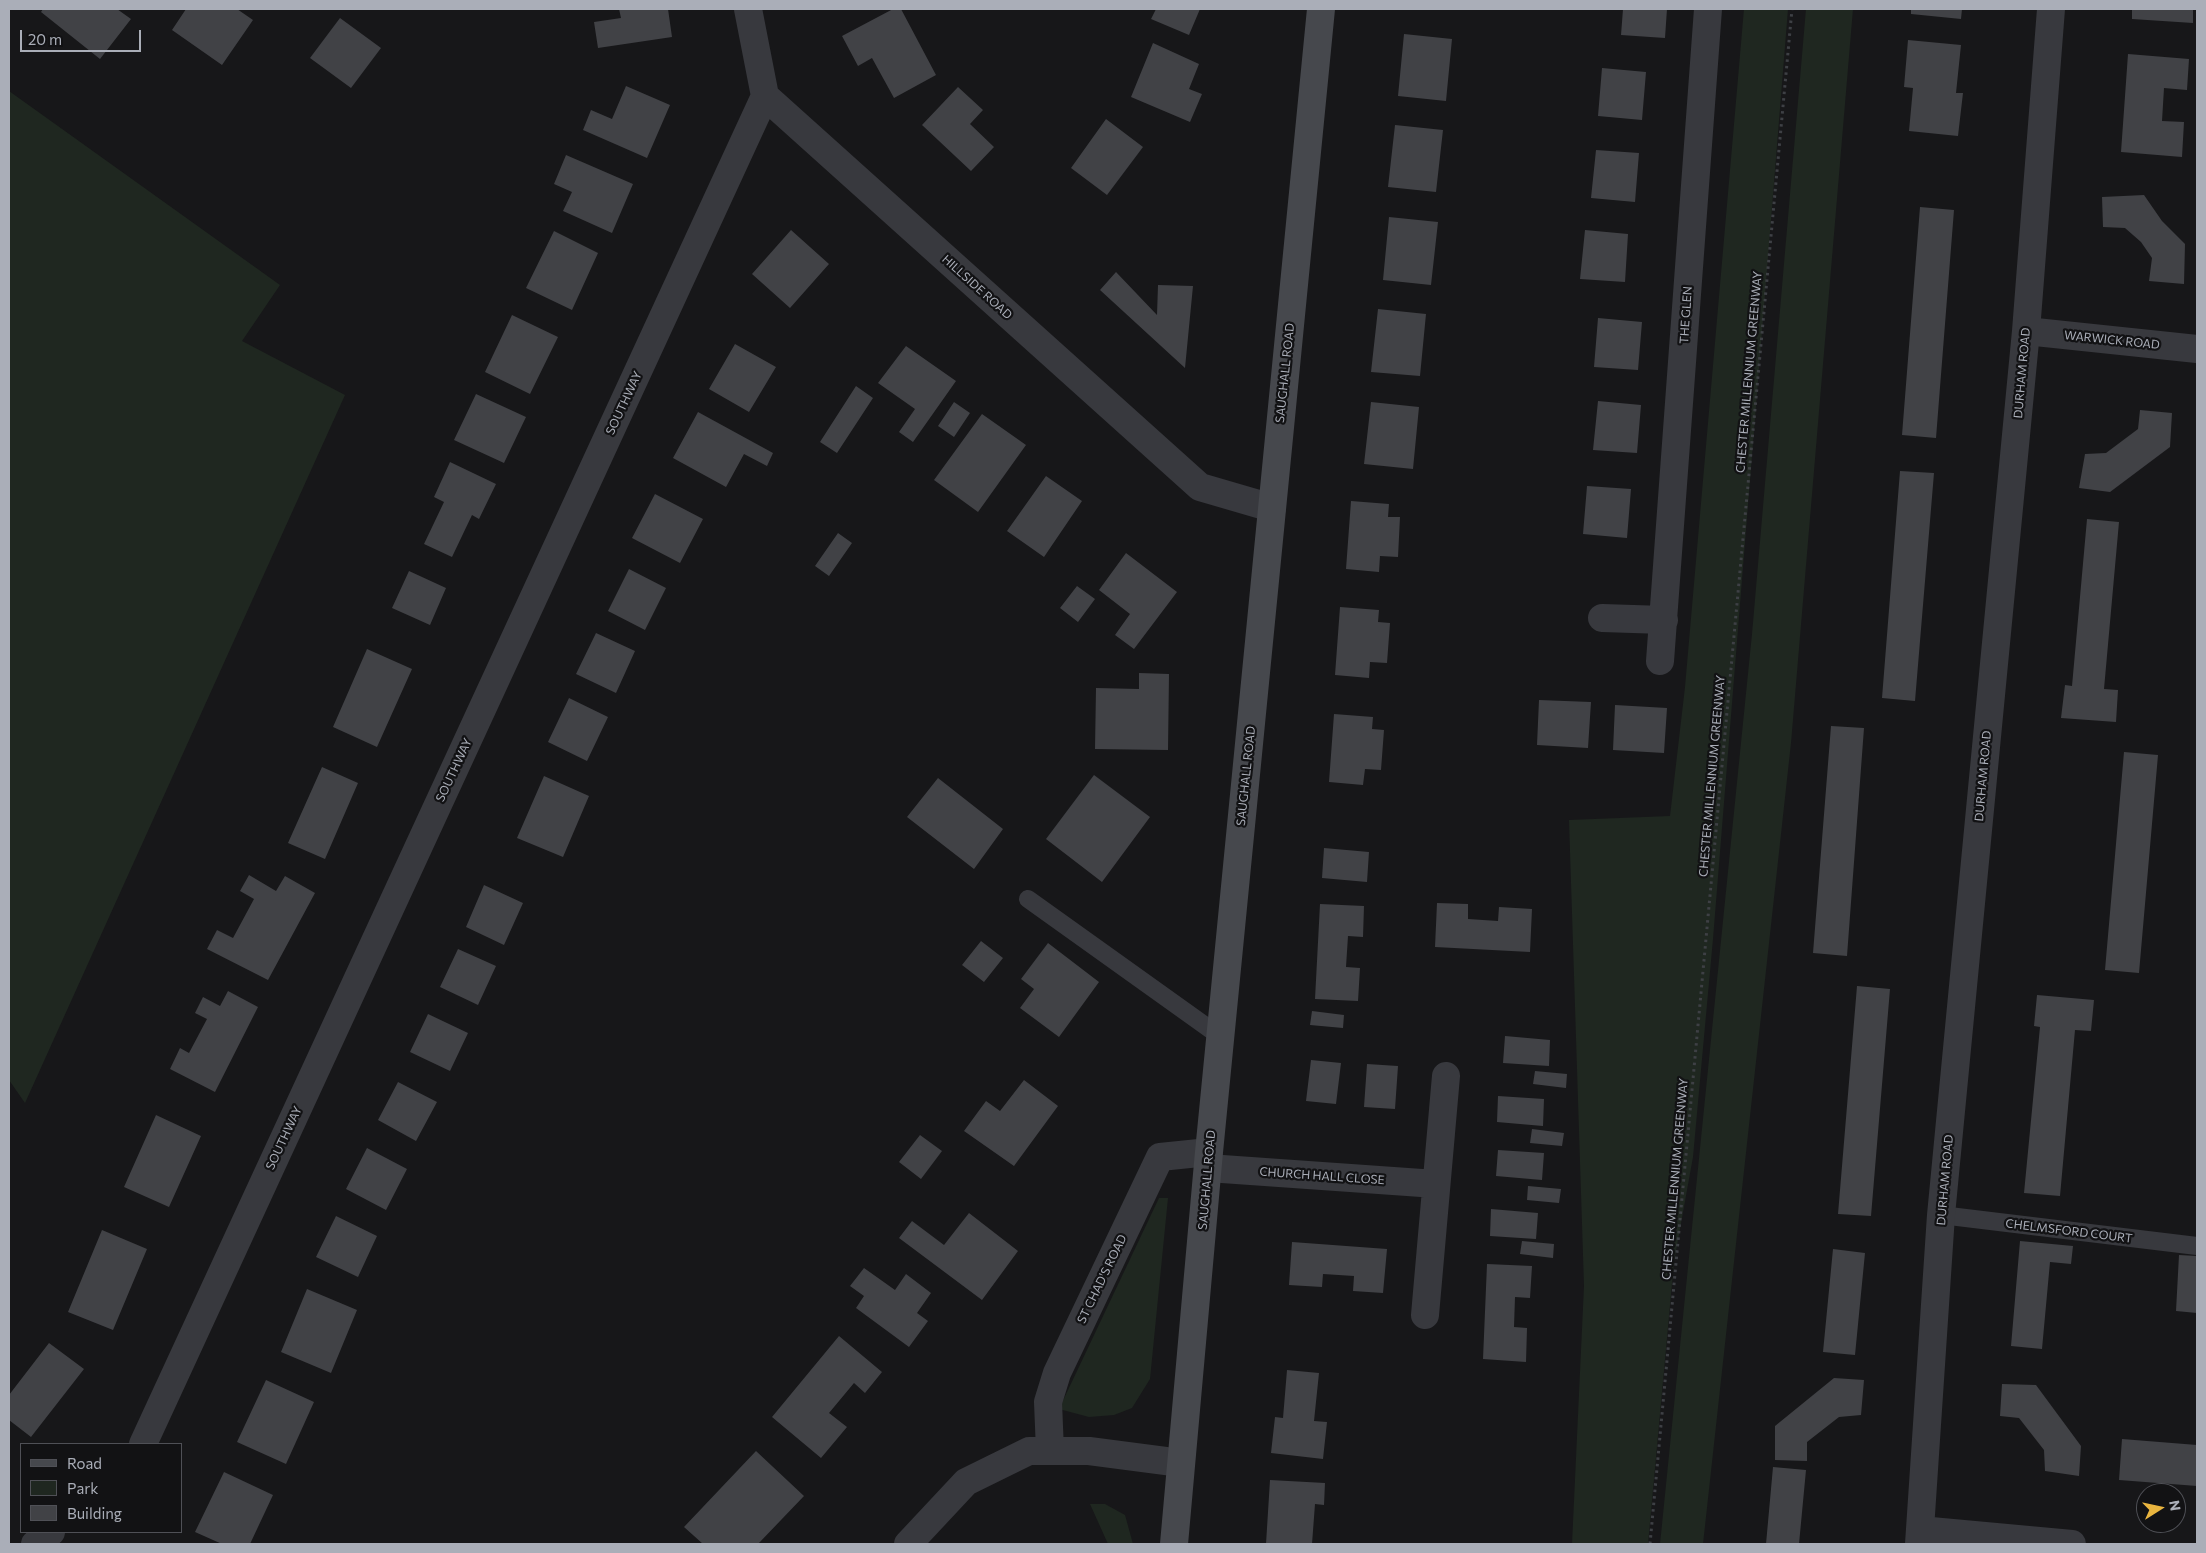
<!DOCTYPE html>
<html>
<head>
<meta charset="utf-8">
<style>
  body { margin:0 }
  #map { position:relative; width:2206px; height:1553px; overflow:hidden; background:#171719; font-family:Commissioner,sans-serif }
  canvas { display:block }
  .frame { position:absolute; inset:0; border:10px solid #aaaeb8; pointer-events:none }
  .legend { position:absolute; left:20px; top:1443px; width:162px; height:90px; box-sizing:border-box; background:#121214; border:1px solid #4f5056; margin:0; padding:6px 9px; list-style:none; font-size:15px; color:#aaaeb8 }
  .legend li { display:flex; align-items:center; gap:10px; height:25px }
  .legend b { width:25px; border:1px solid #4f5056 }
  .north { position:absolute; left:2136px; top:1483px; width:50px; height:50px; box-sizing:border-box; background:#121214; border:1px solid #4f5056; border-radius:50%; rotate:80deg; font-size:14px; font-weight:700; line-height:20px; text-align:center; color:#aaaeb8 }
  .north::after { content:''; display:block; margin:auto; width:18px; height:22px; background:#e9b53f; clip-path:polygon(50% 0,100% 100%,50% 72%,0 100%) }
  .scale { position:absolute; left:20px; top:30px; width:121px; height:22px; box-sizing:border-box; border:2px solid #aaaeb8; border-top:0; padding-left:6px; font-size:15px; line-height:18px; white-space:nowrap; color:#aaaeb8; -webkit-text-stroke:4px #121214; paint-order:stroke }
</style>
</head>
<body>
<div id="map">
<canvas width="2206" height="1553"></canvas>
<div class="frame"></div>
<ul class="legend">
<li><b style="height:6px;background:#46484d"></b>Road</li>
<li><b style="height:14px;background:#1f2720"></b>Park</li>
<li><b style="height:14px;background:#414246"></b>Building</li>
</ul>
<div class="north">N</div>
<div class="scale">20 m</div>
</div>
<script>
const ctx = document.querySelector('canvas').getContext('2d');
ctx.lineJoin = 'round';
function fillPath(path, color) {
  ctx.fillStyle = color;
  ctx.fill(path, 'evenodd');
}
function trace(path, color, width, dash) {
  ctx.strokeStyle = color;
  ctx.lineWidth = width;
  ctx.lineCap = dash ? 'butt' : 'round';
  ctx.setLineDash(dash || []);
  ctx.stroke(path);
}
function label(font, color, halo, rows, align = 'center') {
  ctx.font = font + ' Commissioner,sans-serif';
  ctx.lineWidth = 4.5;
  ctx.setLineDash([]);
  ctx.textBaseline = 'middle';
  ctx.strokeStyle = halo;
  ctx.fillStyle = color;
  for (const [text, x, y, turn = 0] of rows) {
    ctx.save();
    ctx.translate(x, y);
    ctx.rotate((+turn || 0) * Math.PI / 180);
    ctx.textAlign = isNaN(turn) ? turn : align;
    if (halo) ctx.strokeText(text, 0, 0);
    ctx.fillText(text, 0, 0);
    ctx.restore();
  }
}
const green = new Path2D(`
  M1744 9H1788L1713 939 1693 1157 1674 1262 1648 1544H1572L1584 1286 1569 820 1670 816 1685 687Z
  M1806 9H1853L1791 743 1703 1544H1660L1752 634Z
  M9 91 280 285 242 341 345 395 25 1103 9 1080Z
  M1159 1198H1168L1150 1379 1132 1408 1114 1415 1089 1417 1059 1409Z
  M1090 1504H1105L1125 1515 1133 1544H1108Z`);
const building = new Path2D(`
  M43 9H117L131 19 100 59 41 12Z
  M186 9H237L253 20 222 65 172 30Z
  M619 9H668L672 37 598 48 594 22 621 18Z
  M893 9H901L936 75 894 98 872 58 858 66 842 36Z
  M1156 9H1200L1189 35 1151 19Z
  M1623 9H1667L1665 38 1621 35Z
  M1911 9H1962L1961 19 1911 14Z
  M2132 9H2193V23L2132 19Z
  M340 18 381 48 351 88 310 58Z
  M1404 34 1452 39 1446 101 1398 96Z
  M1908 40 1961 45 1956 93H1963L1958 136 1909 131 1913 88 1904 87Z
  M1153 43 1199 64 1189 89 1202 94 1190 122 1131 97Z
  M2128 54 2189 59 2187 90 2164 88 2162 121 2184 122 2182 157 2121 152Z
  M1602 68 1646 72 1642 120 1598 116Z
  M626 86 670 105 647 158 583 130 591 110 612 119Z
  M958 87 983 110 970 124 994 147 971 171 922 125Z
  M1106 119 1143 147 1107 195 1071 168Z
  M1395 125 1443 130 1436 192 1388 187Z
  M1596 150 1639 153 1635 202 1591 198Z
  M566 155 633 184 612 233 563 211 572 192 554 184Z
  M2144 195 2162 221 2185 244 2184 284 2149 281 2152 258 2141 242 2125 228 2103 227 2102 197Z
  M1920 207 1954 210 1936 438 1902 435Z
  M1389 217 1438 222 1431 285 1383 280Z
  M791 230 829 264 790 308 752 274Z
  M1585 230 1628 234 1625 282 1580 279Z
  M554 231 598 253 572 310 526 288Z
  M1116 272 1157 315 1158 285 1193 286 1185 368 1100 290Z
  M1378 309 1426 314 1420 376 1371 372Z
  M512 315 558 337 530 394 485 372Z
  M1598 318 1642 322 1638 370 1594 367Z
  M735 344 776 367 749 412 709 389Z
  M906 346 956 381 913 442 899 432 915 409 878 383Z
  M856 386 873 398 837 453 820 442Z
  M476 394 526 417 504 463 454 440Z
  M1598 401 1641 405 1637 453 1593 450Z
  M954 402 970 413 954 437 938 426Z
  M1371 402 1419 407 1413 469 1364 464Z
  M2140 410 2172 413 2170 447 2110 492 2079 488 2085 454 2106 453 2138 429Z
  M698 412 773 453 767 466 744 454 726 487 673 458Z
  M982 414 1026 445 978 512 934 480Z
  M450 462 496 484 479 519 472 515 452 557 424 544 444 502 434 497Z
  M1900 471 1934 473 1915 701 1882 698Z
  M1046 476 1082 501 1044 557 1007 531Z
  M1587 486 1631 489 1627 538 1583 534Z
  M655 494 703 519 680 563 632 538Z
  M1351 501 1389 504 1388 517H1400L1398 557 1380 556 1379 572 1346 569Z
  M2087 519 2119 522 2104 689 2118 690 2116 722 2061 718 2065 685 2072 686Z
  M838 533 852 543 829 576 815 566Z
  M1126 553 1177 592 1134 649 1115 635 1130 614 1099 590Z
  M629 569 666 588 645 630 608 611Z
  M409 571 446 588 430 625 392 608Z
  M1077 586 1095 599 1078 622 1060 608Z
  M1340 607 1379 610 1378 622 1390 623 1387 663 1370 662 1369 678 1335 675Z
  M596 633 635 651 616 693 576 674Z
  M367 649 412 669 377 747 333 727Z
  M1139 673 1169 674 1168 750 1095 749 1096 688 1139 689Z
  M569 698 608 717 587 761 548 742Z
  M1539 700 1591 702 1588 748 1537 745Z
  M1615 705 1667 708 1664 753 1613 750Z
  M1334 714 1373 717 1372 729 1384 730 1381 770 1365 769 1363 785 1329 782Z
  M1831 726 1864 728 1847 956 1813 953Z
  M2124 752 2158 755 2139 973 2105 970Z
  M322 767 358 783 325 859 288 843Z
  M1094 775 1150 817 1102 882 1046 839Z
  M544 776 589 796 563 857 517 838Z
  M938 778 1003 829 974 869 907 817Z
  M1324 848 1369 852 1367 882 1322 878Z
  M249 875 276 891 285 876 315 893 268 980 207 949 217 930 233 938 254 899 240 891Z
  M484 885 523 903 504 945 466 927Z
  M1437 903 1468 904V919L1498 921 1499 907 1532 909 1530 952 1435 947Z
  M1320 904 1364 906 1363 937 1348 936 1346 967 1360 968 1358 1001 1315 999Z
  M981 941 1003 958 984 982 962 965Z
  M1048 943 1099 982 1059 1037 1020 1008 1034 989 1021 979Z
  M458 949 496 966 478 1005 440 987Z
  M1857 986 1890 989 1871 1216 1838 1214Z
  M228 991 258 1007 215 1092 170 1069 180 1048 189 1053 207 1019 195 1013 203 997 220 1006Z
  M2037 995 2094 1000 2091 1031 2075 1030 2060 1196 2024 1193 2040 1027 2034 1026Z
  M1312 1011 1344 1015 1343 1028 1310 1025Z
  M428 1014 468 1033 450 1071 410 1052Z
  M1505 1036 1550 1040 1549 1066 1503 1063Z
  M1311 1060 1341 1063 1336 1104 1306 1101Z
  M1367 1064 1398 1066 1395 1109 1364 1107Z
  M1535 1071 1567 1074 1566 1088 1533 1084Z
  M1024 1080 1058 1106 1014 1166 964 1131 986 1101 1000 1111Z
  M398 1082 437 1102 416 1141 378 1120Z
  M1498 1096 1544 1099 1543 1126 1497 1122Z
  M156 1115 201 1136 169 1207 124 1187Z
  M1532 1129 1564 1133 1562 1146 1530 1143Z
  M920 1135 942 1151 921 1179 899 1162Z
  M367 1148 407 1169 386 1210 346 1189Z
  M1498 1150 1544 1153 1542 1180 1496 1176Z
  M1528 1186 1561 1189 1559 1203 1527 1200Z
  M1491 1209 1538 1213 1536 1239 1490 1236Z
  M969 1213 1018 1251 982 1300 899 1238 912 1221 944 1245Z
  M336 1216 377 1236 358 1277 316 1257Z
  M102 1230 147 1249 113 1330 68 1312Z
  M1522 1241 1554 1244 1553 1258 1520 1254Z
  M2020 1241 2073 1246 2071 1264 2050 1262 2042 1349 2011 1346Z
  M1292 1242 1387 1249 1383 1293 1353 1291 1354 1276 1323 1274 1322 1287 1289 1285Z
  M1833 1249 1865 1253 1855 1355 1823 1352Z
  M2179 1255 2197 1256V1313L2176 1311Z
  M1487 1264 1532 1266 1530 1298 1515 1297 1514 1327 1527 1328 1526 1362 1483 1359Z
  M864 1268 895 1290 906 1274 931 1293 917 1313 928 1321 909 1347 856 1308 864 1296 850 1286Z
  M307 1289 357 1310 331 1373 281 1352Z
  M839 1336 882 1372 865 1393 854 1383 829 1413 847 1427 821 1458 772 1417Z
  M49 1343 84 1369 31 1437 9 1420V1395Z
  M1287 1370 1319 1373 1314 1421 1327 1422 1323 1459 1271 1453 1275 1417 1283 1418Z
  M1834 1378 1864 1380 1861 1415 1839 1417 1807 1442V1461L1775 1460V1426Z
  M266 1380 314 1402 286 1464 237 1442Z
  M2002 1384 2036 1385 2081 1446 2079 1476 2045 1471 2044 1450 2019 1418 2000 1416Z
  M2122 1439 2197 1445V1486L2119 1480Z
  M756 1451 804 1496 758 1544H703L684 1527Z
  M1773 1467 1806 1470 1799 1544H1766Z
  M224 1472 273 1495 250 1544H222L195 1532Z
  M1270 1480 1325 1483 1324 1505 1315 1504 1312 1544H1266Z`);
const path = new Path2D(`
  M1650 1544 1792 9`);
const lane = new Path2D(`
  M1028 899 1221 1037
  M1941 1215 2197 1246`);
const street = new Path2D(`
  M748 9 765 96 1200 487 1272 508
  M2026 331 2197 349
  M1602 618 1664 620
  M1660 661 1708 9
  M1208 1168 1436 1184
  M1425 1315 1446 1076
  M143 1444 765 96
  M1050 1451 1048 1402 1057 1373 1160 1157 1209 1152
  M1920 1530 2072 1544
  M35 1544 51 1532
  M908 1544 966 1482 1029 1451H1089L1181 1463
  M1919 1544 1941 1215 2026 331 2051 9`);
const secondary = new Path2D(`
  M1174 1544 1209 1152 1321 9`);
const streetNames = [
  ["HILLSIDE ROAD",977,287,42],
  ["THE GLEN",1686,315,-86],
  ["WARWICK ROAD",2112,340,6],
  ["CHESTER MILLENNIUM GREENWAY",1749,372,-85],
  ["SAUGHALL ROAD",1285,373,-84],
  ["DURHAM ROAD",2022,373,-85],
  ["SOUTHWAY",624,403,-65],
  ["SOUTHWAY",454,770,-65],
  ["SAUGHALL ROAD",1246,776,-84],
  ["CHESTER MILLENNIUM GREENWAY",1712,776,-85],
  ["DURHAM ROAD",1983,776,-85],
  ["SOUTHWAY",284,1138,-65],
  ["CHURCH HALL CLOSE",1322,1176,4],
  ["CHESTER MILLENNIUM GREENWAY",1675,1179,-85],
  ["SAUGHALL ROAD",1207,1180,-85],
  ["DURHAM ROAD",1945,1180,-85],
  ["CHELMSFORD COURT",2069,1231,7],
  ["ST CHAD'S ROAD",1102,1279,-64]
];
fillPath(green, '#1f2720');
fillPath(building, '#414246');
trace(path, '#3e4045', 3, [2.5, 4]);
trace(lane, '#38393e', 18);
trace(street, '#38393e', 28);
trace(secondary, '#46484d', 28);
label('12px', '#aaaeb8', '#121214', streetNames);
</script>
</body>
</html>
